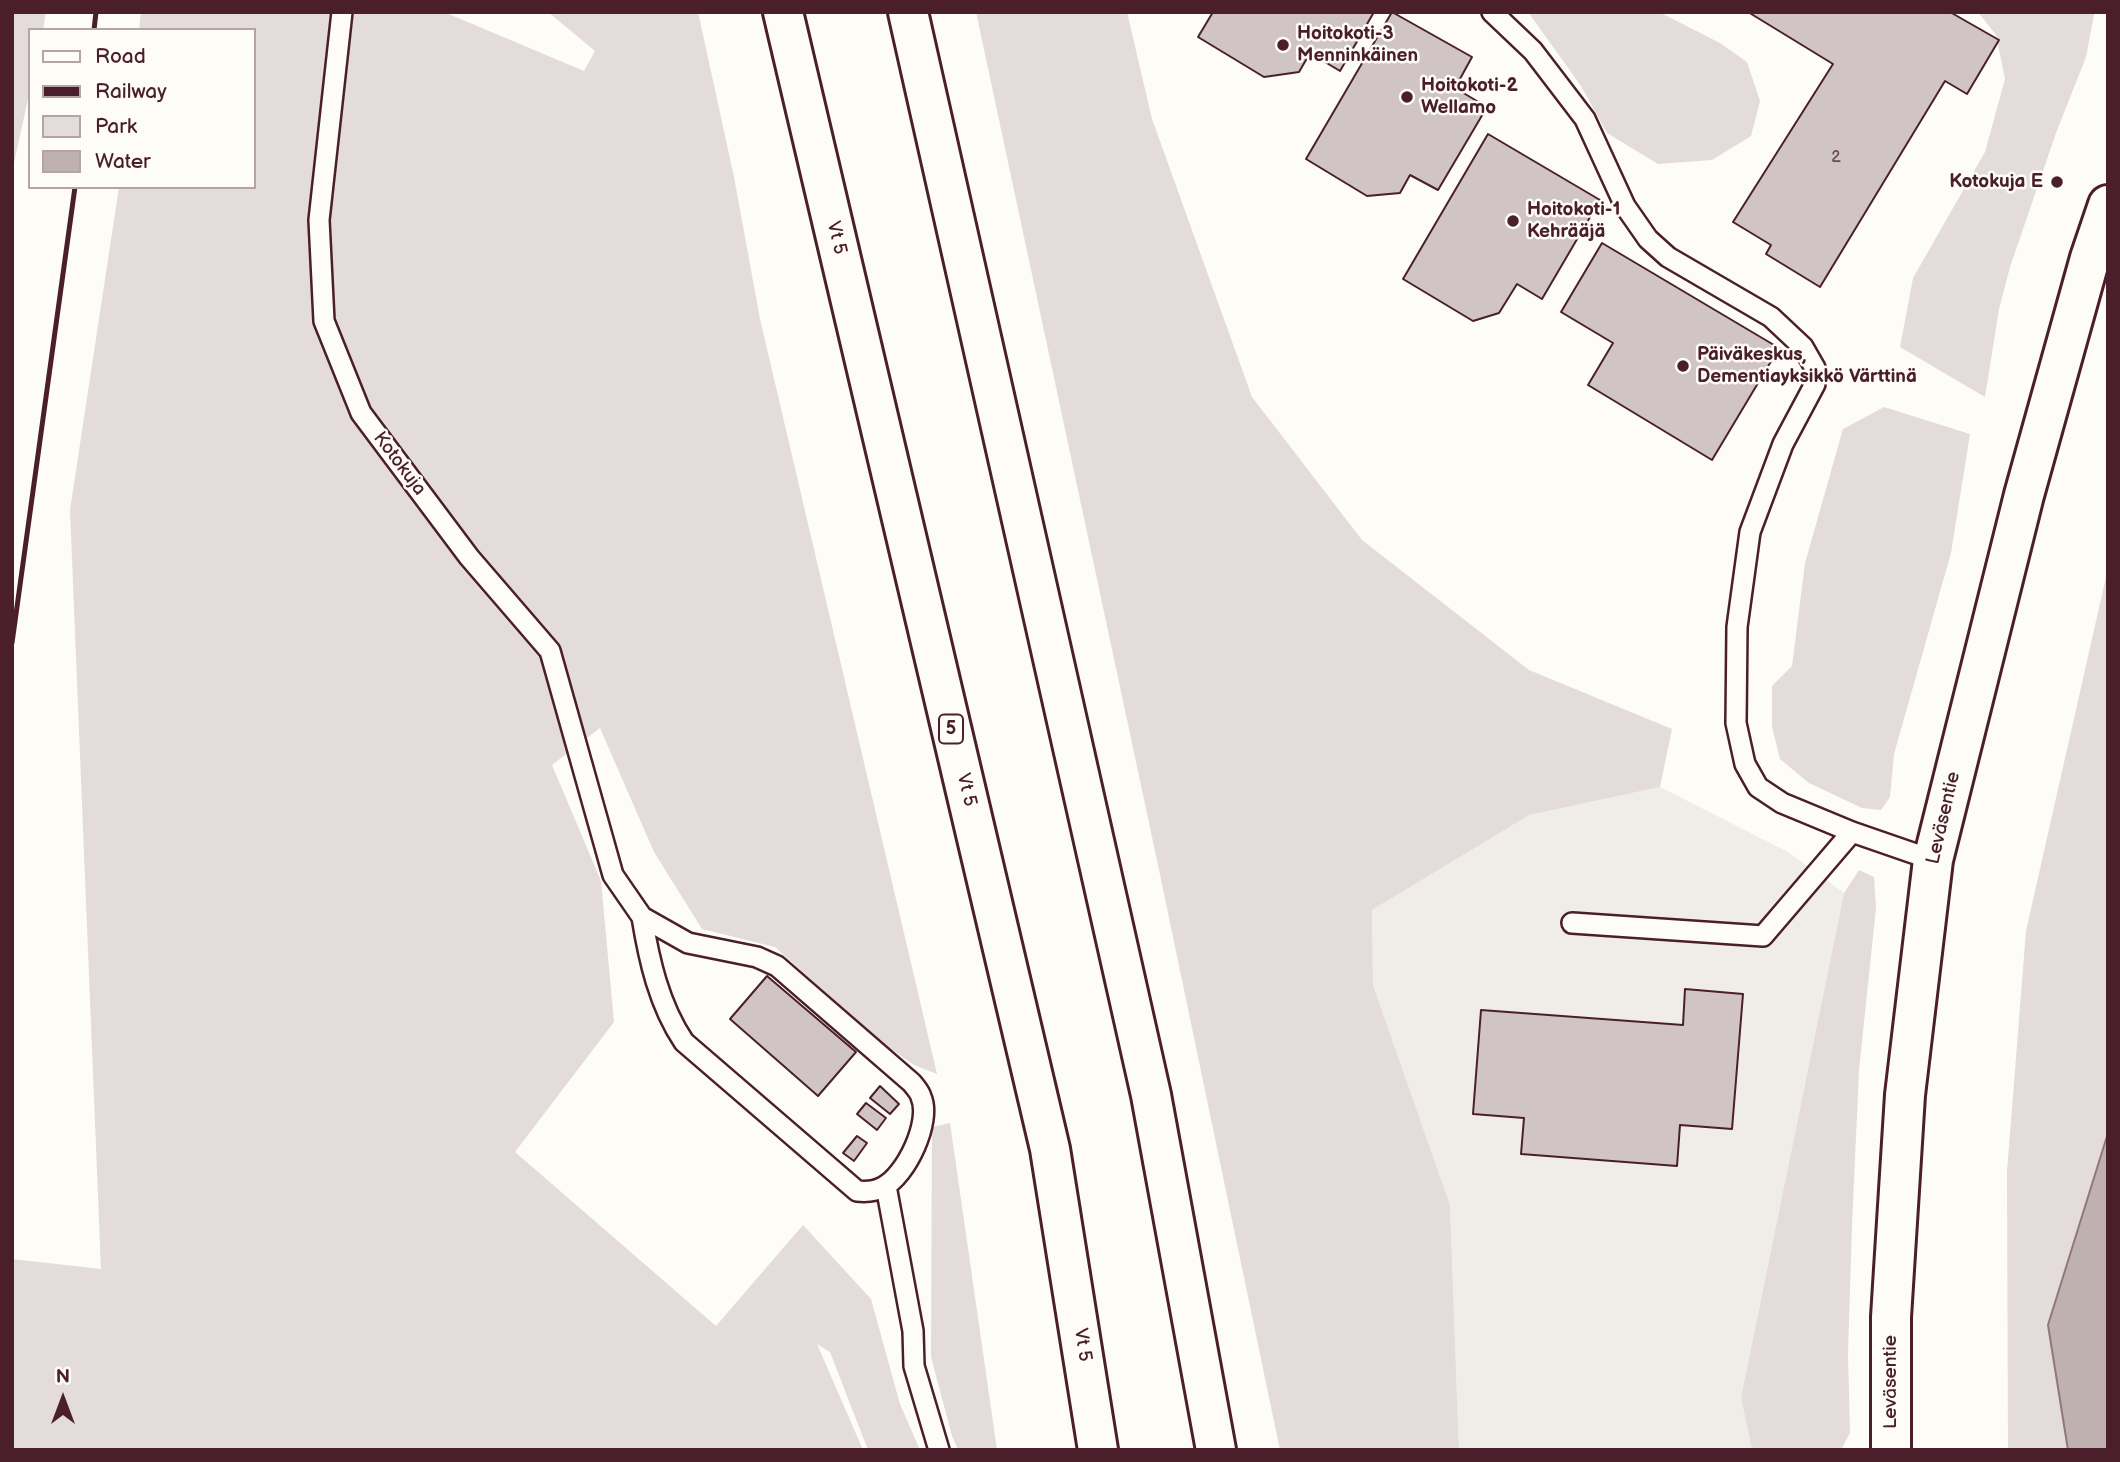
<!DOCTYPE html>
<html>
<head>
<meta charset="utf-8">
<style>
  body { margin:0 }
  #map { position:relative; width:2120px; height:1462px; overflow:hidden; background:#fdfcf7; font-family:"Balsamiq Sans",sans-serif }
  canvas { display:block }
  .frame { position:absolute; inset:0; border:14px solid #4a1f2b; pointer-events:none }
  .legend { position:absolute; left:28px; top:28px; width:228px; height:161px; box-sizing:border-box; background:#fdfcf7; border:2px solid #b5a4a5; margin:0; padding:9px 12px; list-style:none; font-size:21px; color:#4a1f2b }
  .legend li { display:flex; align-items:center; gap:14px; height:35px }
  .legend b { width:35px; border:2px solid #b5a4a5 }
  .north { position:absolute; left:28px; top:1364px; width:70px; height:70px; -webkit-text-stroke:5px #fdfcf7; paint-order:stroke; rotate:0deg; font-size:19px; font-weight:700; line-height:28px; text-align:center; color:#4a1f2b }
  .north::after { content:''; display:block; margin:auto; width:24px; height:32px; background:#4a1f2b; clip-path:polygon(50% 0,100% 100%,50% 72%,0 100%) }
</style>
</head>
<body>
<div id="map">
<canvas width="2120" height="1462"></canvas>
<div class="frame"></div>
<ul class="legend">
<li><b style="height:9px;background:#fdfcf7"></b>Road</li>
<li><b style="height:9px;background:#4a1f2b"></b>Railway</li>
<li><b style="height:19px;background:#e3dcda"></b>Park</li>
<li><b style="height:19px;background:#c0b1b1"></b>Water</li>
</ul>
<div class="north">N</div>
</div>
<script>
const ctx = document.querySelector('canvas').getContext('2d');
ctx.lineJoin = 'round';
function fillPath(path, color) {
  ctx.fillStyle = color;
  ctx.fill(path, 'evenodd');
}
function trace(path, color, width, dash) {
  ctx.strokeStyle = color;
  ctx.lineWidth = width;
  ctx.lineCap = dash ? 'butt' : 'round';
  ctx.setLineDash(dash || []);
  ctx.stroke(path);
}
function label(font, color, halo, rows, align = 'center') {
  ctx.font = font + ' "Balsamiq Sans",sans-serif';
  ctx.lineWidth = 5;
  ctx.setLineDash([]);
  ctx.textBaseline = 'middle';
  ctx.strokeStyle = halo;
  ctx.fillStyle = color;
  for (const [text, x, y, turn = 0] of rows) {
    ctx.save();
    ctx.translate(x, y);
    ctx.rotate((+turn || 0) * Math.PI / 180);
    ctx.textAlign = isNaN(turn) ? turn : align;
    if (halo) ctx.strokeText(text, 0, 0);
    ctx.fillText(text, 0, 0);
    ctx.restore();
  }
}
const built = new Path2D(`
  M1660 787 1788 852 1844 893 1741 1396 1752 1450H1459L1450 1205 1373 985 1372 910 1531 815Z`);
const green = new Path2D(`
  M12 12H46L43 30H30V90L12 172Z
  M141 12H444L584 71 595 51 548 12H698L734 177 760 319 937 1074 914 1065 881 1042 775 947 702 929 654 852 600 728 552 765 601 881 614 1022 515 1152 716 1326 803 1225 871 1299 900 1404 920 1450H868L830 1352 817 1344 863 1450H12V1259L101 1269 70 510 119 187H254V30H139Z
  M976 12H1127L1152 119 1252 397 1362 540 1529 670 1672 729 1660 787 1530 815 1372 910 1373 985 1450 1205 1459 1450H1280L1158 865Z
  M1528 12H1659L1720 43 1747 62 1760 101 1751 136 1712 160 1658 164 1607 133 1581 86Z
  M1978 12H2094V15L2086 57 2056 133 2010 267 1999 309 1985 397 1900 347 1913 278 1985 152 2005 79 1996 35Z
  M1884 407 1970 434 1951 553 1894 754 1890 797 1881 810 1862 808 1809 783 1780 759 1772 727V686L1792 666 1805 563 1843 429Z
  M2108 568V1450H2008L2007 1172 2026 931Z
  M1859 870 1874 877 1876 908 1859 1070 1852 1225 1848 1353 1850 1433 1841 1450H1752L1741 1397 1844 893Z
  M950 1123 997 1450H958L952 1436 931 1357 932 1127Z`);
const water = new Path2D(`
  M2108 1133V1450H2068L2048 1325Z`);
const building = new Path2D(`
  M1213 12H1374L1340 71 1310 53 1299 72 1264 77 1198 37Z
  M1392 12 1472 57 1455 88 1487 107 1438 190 1410 175 1400 193 1367 196 1306 159Z
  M1748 12H1950L1999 40 1967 94 1945 81 1820 287 1766 254 1771 245 1733 222 1833 64Z
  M1488 134 1600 200 1542 299 1517 284 1499 313 1473 321 1403 279Z
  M1602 243 1779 348 1712 460 1588 385 1613 343 1561 312Z
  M767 976 856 1052 818 1096 730 1019Z
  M1685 989 1743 994 1732 1129 1680 1125 1677 1166 1521 1154 1524 1118 1473 1114 1481 1010 1683 1025Z
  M880 1086 899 1104 890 1114 870 1098Z
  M866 1103 886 1118 877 1130 857 1114Z
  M857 1136 867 1143 854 1161 843 1153Z`);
const lane = new Path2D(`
  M342 12 319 220 324 321 361 413 469 557 550 651 613 875 642 917 688 943 757 957 777 966 912 1083C915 1087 920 1092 921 1097 932 1121 906 1176 883 1187 874 1192 866 1192 857 1191L684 1042C659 1005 649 960 642 917
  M1492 12 1533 51 1585 119 1625 206 1648 239 1668 257 1771 317 1803 347 1815 368V384L1783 444 1750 532 1737 627 1736 723 1745 764 1758 787 1782 803 1852 832 1933 860
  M1572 923 1763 936 1852 832
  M886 1186 913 1331 914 1366 939 1450`);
const secondary = new Path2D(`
  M1891 1450V1317L1905 1095 1933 860 2024 495 2090 258 2108 205`);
const highway = new Path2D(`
  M783 12 1050 1149 1098 1450
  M908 12 1151 1095 1216 1450`);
const rail = new Path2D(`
  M94 30 96 12
  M12 643 75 187`);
const markers = [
  [1283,45,7,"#4a1f2b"],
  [1407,97,7,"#4a1f2b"],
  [2057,182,7,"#4a1f2b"],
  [1513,221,7,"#4a1f2b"],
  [1683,366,7,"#4a1f2b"]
];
const numberNames = [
  ["2",1836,158]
];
const shields = [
  [951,729,24]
];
const shieldNames = [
  ["5",951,729]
];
const poiNames = [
  ["Hoitokoti-3",1297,34],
  ["Menninkäinen",1297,56],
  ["Hoitokoti-2",1421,86],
  ["Wellamo",1421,108],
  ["Kotokuja E",2043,182,"right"],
  ["Hoitokoti-1",1527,210],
  ["Kehrääjä",1527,232],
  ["Päiväkeskus,",1697,355],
  ["Dementiayksikkö Värttinä",1697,377]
];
const streetNames = [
  ["Vt 5",836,238,77],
  ["Kotokuja",399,464,53],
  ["Vt 5",966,790,77],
  ["Leväsentie",1944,818,-77],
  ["Vt 5",1082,1345,81],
  ["Leväsentie",1891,1382,-90]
];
fillPath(built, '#f0ece8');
fillPath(green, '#e3dcda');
fillPath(water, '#c0b1b1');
trace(water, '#91777b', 2);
fillPath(building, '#d0c5c4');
trace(building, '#4a1f2b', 2);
trace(lane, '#4a1f2b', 24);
trace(secondary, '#4a1f2b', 44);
trace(highway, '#4a1f2b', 44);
trace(lane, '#fdfcf7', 19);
trace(secondary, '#fdfcf7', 38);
trace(highway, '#fdfcf7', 38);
trace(rail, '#4a1f2b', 5);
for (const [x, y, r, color] of markers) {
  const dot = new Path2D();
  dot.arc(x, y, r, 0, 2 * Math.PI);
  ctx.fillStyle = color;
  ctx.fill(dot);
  trace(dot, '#fdfcf7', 2.5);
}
label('16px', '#6c4851', null, numberNames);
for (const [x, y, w] of shields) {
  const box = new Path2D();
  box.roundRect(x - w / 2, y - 14.5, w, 29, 5);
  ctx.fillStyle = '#fdfcf7';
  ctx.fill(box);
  trace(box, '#4a1f2b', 2);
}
label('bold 18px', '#4a1f2b', null, shieldNames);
label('bold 19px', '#4a1f2b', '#fdfcf7', poiNames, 'left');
label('19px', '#4a1f2b', '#fdfcf7', streetNames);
</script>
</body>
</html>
